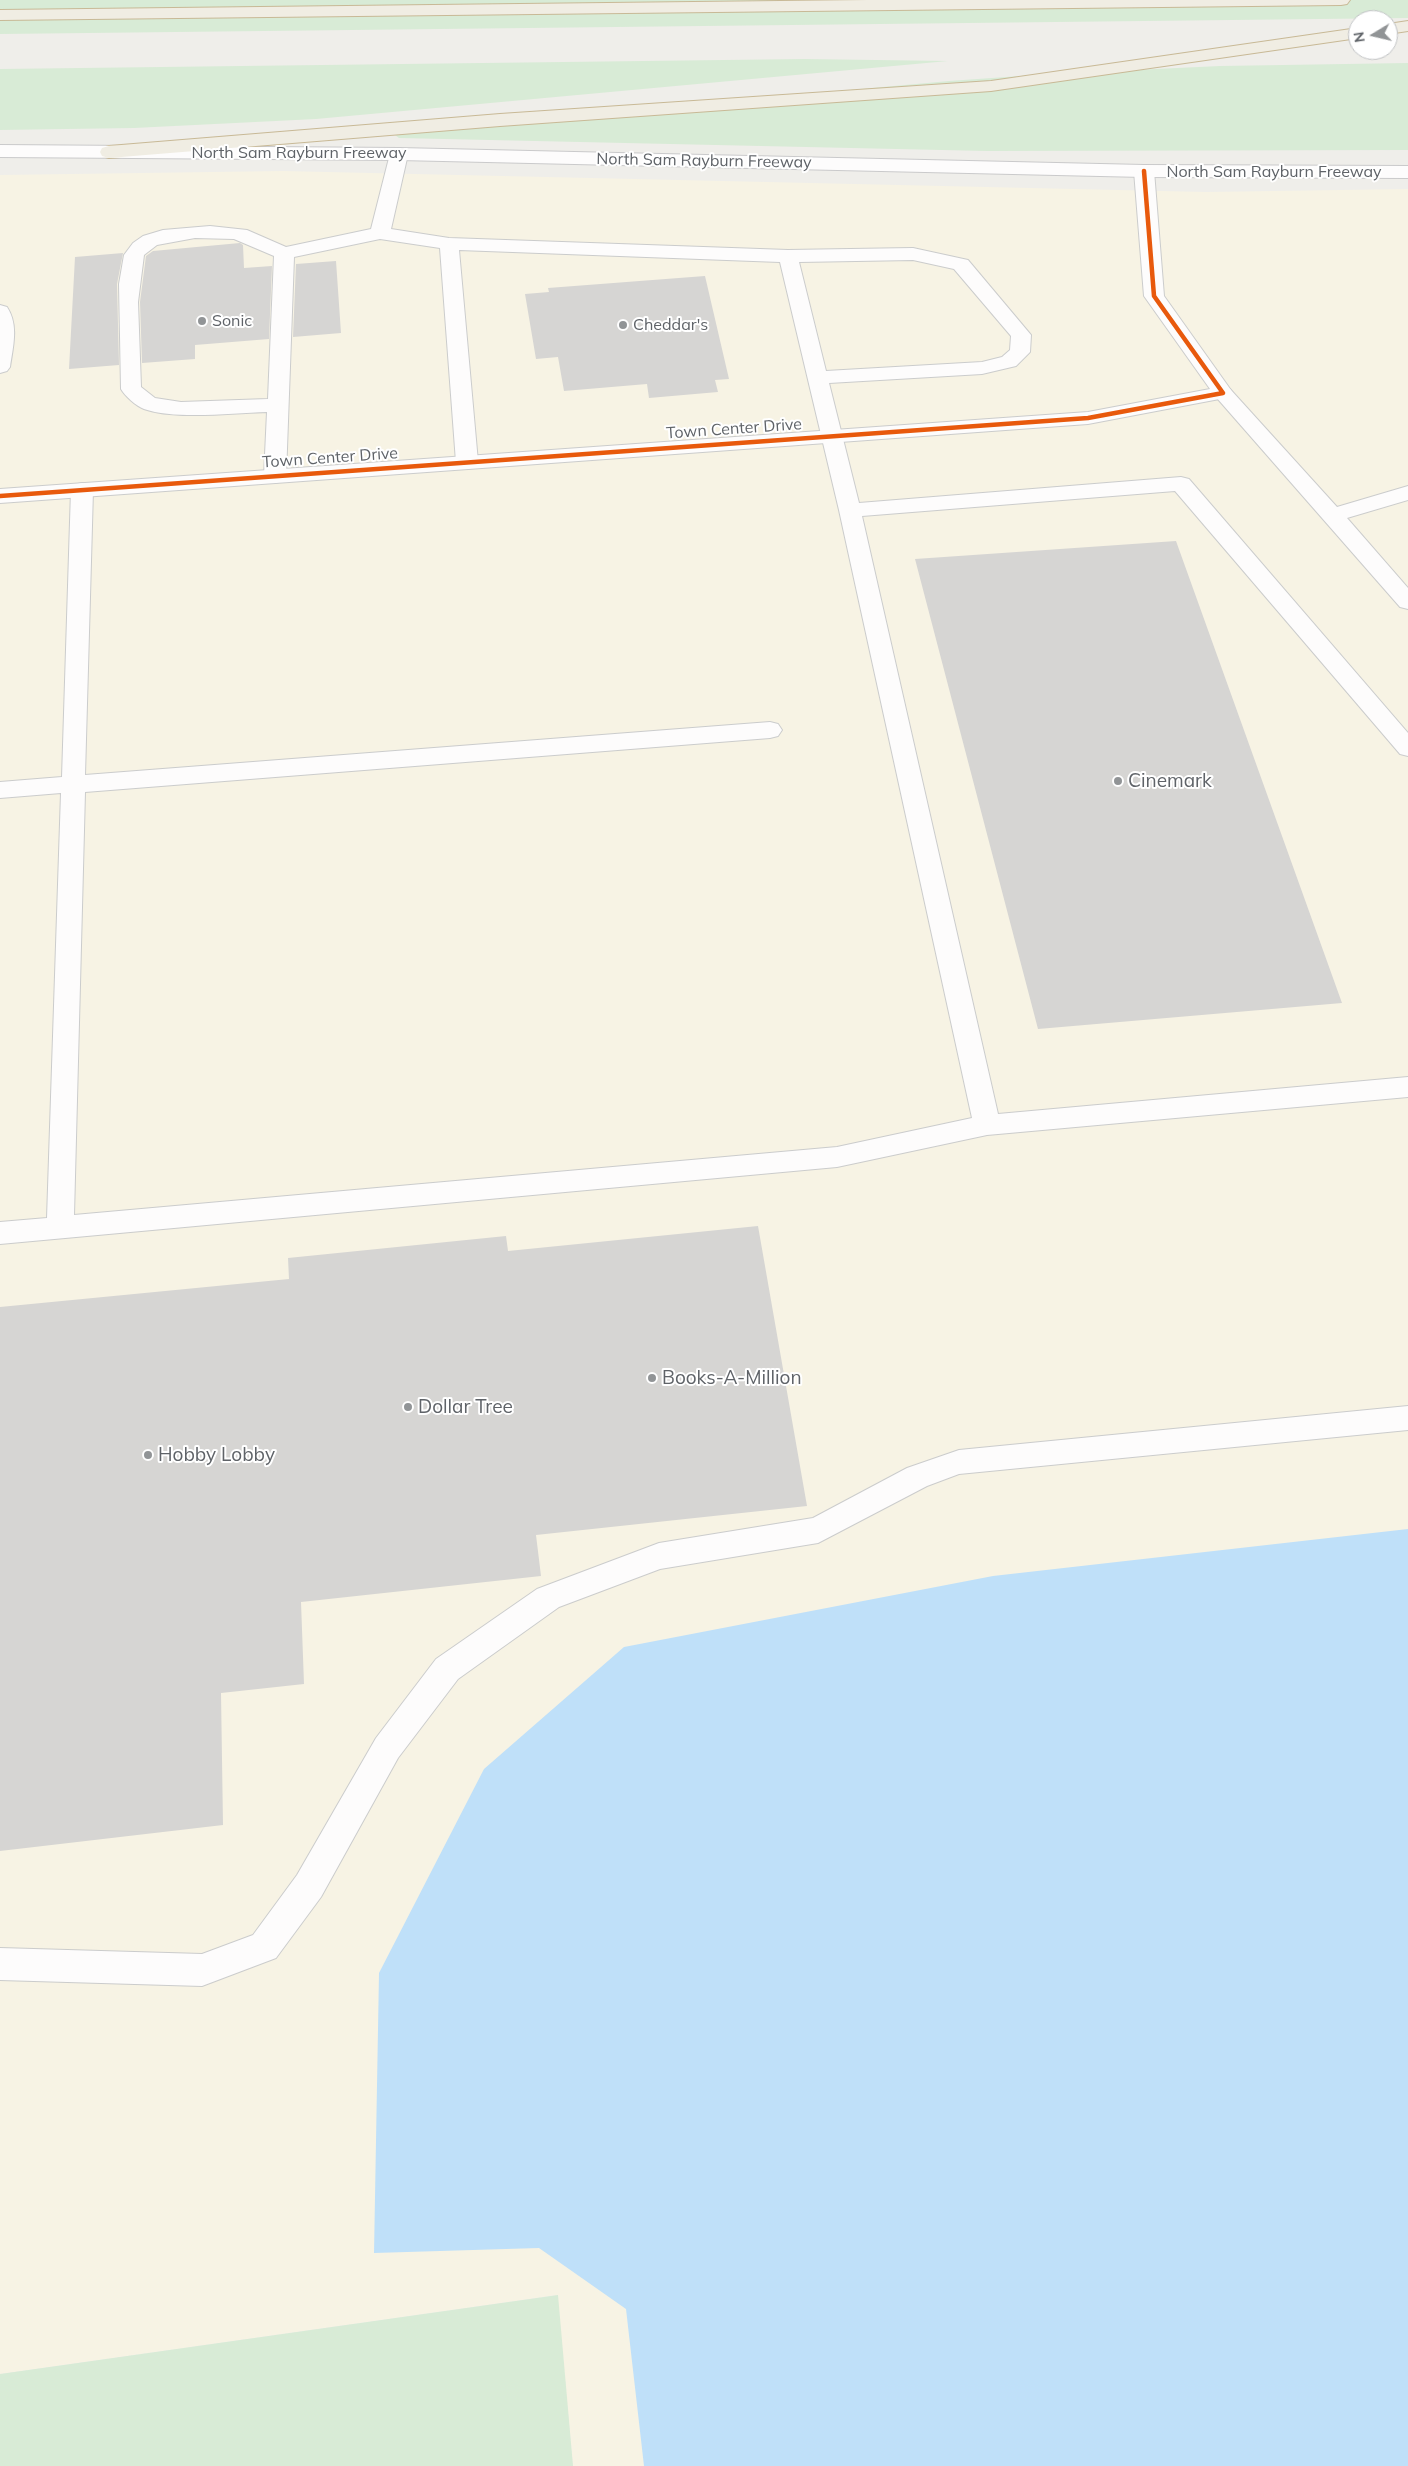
<!DOCTYPE html>
<html>
<head>
<meta charset="utf-8">
<style>
  body { margin:0 }
  #map { position:relative; width:1408px; height:2466px; overflow:hidden; background:#efeeea; font-family:Mulish,sans-serif }
  canvas { display:block }
  .north { position:absolute; left:1348px; top:10px; width:50px; height:50px; box-sizing:border-box; background:#fff; border:1px solid #bfc1c3; border-radius:50%; rotate:261deg; font-size:14px; font-weight:700; line-height:20px; text-align:center; color:#5f6368 }
  .north::after { content:''; display:block; margin:auto; width:18px; height:22px; background:#919496; clip-path:polygon(50% 0,100% 100%,50% 72%,0 100%) }
</style>
</head>
<body>
<div id="map">
<canvas width="1408" height="2466"></canvas>
<div class="north">N</div>
</div>
<script>
const ctx = document.querySelector('canvas').getContext('2d');
ctx.lineJoin = 'round';
function fillPath(path, color) {
  ctx.fillStyle = color;
  ctx.fill(path, 'evenodd');
}
function trace(path, color, width, dash) {
  ctx.strokeStyle = color;
  ctx.lineWidth = width;
  ctx.lineCap = dash ? 'butt' : 'round';
  ctx.setLineDash(dash || []);
  ctx.stroke(path);
}
function label(font, color, halo, rows, align = 'center') {
  ctx.font = font + ' Mulish,sans-serif';
  ctx.lineWidth = 4;
  ctx.setLineDash([]);
  ctx.textBaseline = 'middle';
  ctx.strokeStyle = halo;
  ctx.fillStyle = color;
  for (const [text, x, y, turn = 0] of rows) {
    ctx.save();
    ctx.translate(x, y);
    ctx.rotate((+turn || 0) * Math.PI / 180);
    ctx.textAlign = isNaN(turn) ? turn : align;
    if (halo) ctx.strokeText(text, 0, 0);
    ctx.fillText(text, 0, 0);
    ctx.restore();
  }
}
const commercial = new Path2D(`
  M283 171 1206 192 1408 189V2466H573L557 2295 0 2374V175Z`);
const green = new Path2D(`
  M0 0H1408V18L0 34Z
  M804 59 948 61 316 119 134 128 0 130V69Z
  M1408 63V150L987 151 399 138 395 135 399 131 949 81 1049 74 1220 66Z
  M558 2295 573 2466H0V2374Z`);
const water = new Path2D(`
  M1408 1529V2466H644L626 2309 539 2248 374 2253 379 1973 484 1769 624 1647 993 1576Z`);
const building = new Path2D(`
  M240 243 243 245 244 268 272 266 269 339 195 345V359L142 363 140 302 146 256 153 251Z
  M123 253 117 284 119 365 69 369 75 257Z
  M336 261 341 333 293 337 296 264Z
  M705 276 729 379 715 380 718 392 649 398 647 384 564 391 558 357 536 359 525 294 549 292 548 288Z
  M1176 541 1342 1003 1038 1029 915 559Z
  M758 1226 807 1506 536 1535 541 1576 301 1602 304 1684 221 1693 223 1825 0 1851V1307L289 1279 288 1258 506 1236 508 1251Z`);
const service = new Path2D(`
  M399 148 406 150 408 154 391 229 449 238 788 250 913 248 968 260 1031 335 1030 352 1016 366 982 374 829 383 859 503 1181 477 1189 479 1408 733V756L1400 754 1175 491 862 516 998 1114 1408 1077V1097L987 1135 837 1167 0 1244V1222L47 1218 61 793 0 798V782L62 777 71 490 74 485 82 483 90 485 93 490 85 775 770 722 778 724 782 730 778 736 770 738 85 792 74 1215 837 1147 972 1118 839 510 780 262 459 250 478 462 475 467 467 469 459 467 456 462 440 248 380 239 294 257 286 476 283 481 275 483 267 481 264 476 267 412C233 413 175 420 144 409 136 406 125 396 121 389L119 284 124 255 133 243 143 236 163 230 210 226 247 230 286 247 371 229 390 154 392 150ZM195 238 234 239 274 256 268 399 181 402 155 398 141 387 138 302 144 255 157 245ZM913 260 954 269 1011 336 1010 350 1002 357 982 362 826 371 799 262Z
  M0 305 7 307C19 325 13 347 10 367L7 371 0 373Z
  M1223 387 1230 389 1337 507 1408 486V500L1347 518 1408 588V609L1400 607 1216 397 1213 393 1216 389Z
  M1408 1406V1430L959 1474 927 1486 818 1543 660 1569 559 1607 458 1679 398 1758 321 1897 276 1958 202 1986 0 1980V1948L202 1954 253 1935 297 1875 376 1738 436 1659 537 1589 659 1543 813 1518 907 1468 959 1450Z`);
const minor = new Path2D(`
  M1144 165 1151 167 1154 171 1164 296 1233 393 1230 397 1088 424 0 503V489L1088 412 1210 389 1144 296 1134 171 1137 167Z`);
const secondary = new Path2D(`
  M0 145 399 148 1144 165 1408 166V178L1144 177 399 160 0 157Z`);
const motorway = new Path2D(`
  M867 0H1350L1347 4 1341 5 0 20V10Z
  M1408 21V31L1388 34V24Z
  M1358 28V38L991 91 500 126 109 158 102 156 100 152 102 148 109 146 500 114 991 81Z`);
const cycleway = new Path2D(`
  M0 496 1088 418 1223 393 1154 296 1144 171`);
const markers = [
  [202,321,5,"#919496"],
  [623,325,5,"#919496"],
  [1118,781,5,"#919496"],
  [652,1378,5,"#919496"],
  [408,1407,5,"#919496"],
  [148,1455,5,"#919496"]
];
const farStreetnames = [
  ["North Sam Rayburn Freeway",299,153],
  ["North Sam Rayburn Freeway",704,161,1],
  ["North Sam Rayburn Freeway",1274,172],
  ["Town Center Drive",734,429,-4],
  ["Town Center Drive",330,458,-4]
];
const farPoinames = [
  ["Sonic",212,321],
  ["Cheddar's",633,325]
];
const poiNames = [
  ["Cinemark",1128,781],
  ["Books-A-Million",662,1378],
  ["Dollar Tree",418,1407],
  ["Hobby Lobby",158,1455]
];
fillPath(commercial, '#f7f3e4');
fillPath(green, '#d8ebd6');
fillPath(water, '#bfe0f9');
fillPath(building, '#d6d5d3');
trace(service, '#cbcccc', 2);
trace(minor, '#cbcccc', 2);
trace(secondary, '#cacacb', 2);
trace(motorway, '#c8b996', 2);
fillPath(service, '#fdfcfc');
fillPath(minor, '#fdfcfc');
fillPath(secondary, '#fdfcfc');
fillPath(motorway, '#f0ede3');
trace(cycleway, '#e8590c', 4.5);
for (const [x, y, r, color] of markers) {
  const dot = new Path2D();
  dot.arc(x, y, r, 0, 2 * Math.PI);
  ctx.fillStyle = color;
  ctx.fill(dot);
  trace(dot, '#fff', 2);
}
label('16px', '#5f6368', '#fff', farStreetnames);
label('16px', '#5f6368', '#fff', farPoinames, 'left');
label('19px', '#5f6368', '#fff', poiNames, 'left');
</script>
</body>
</html>
